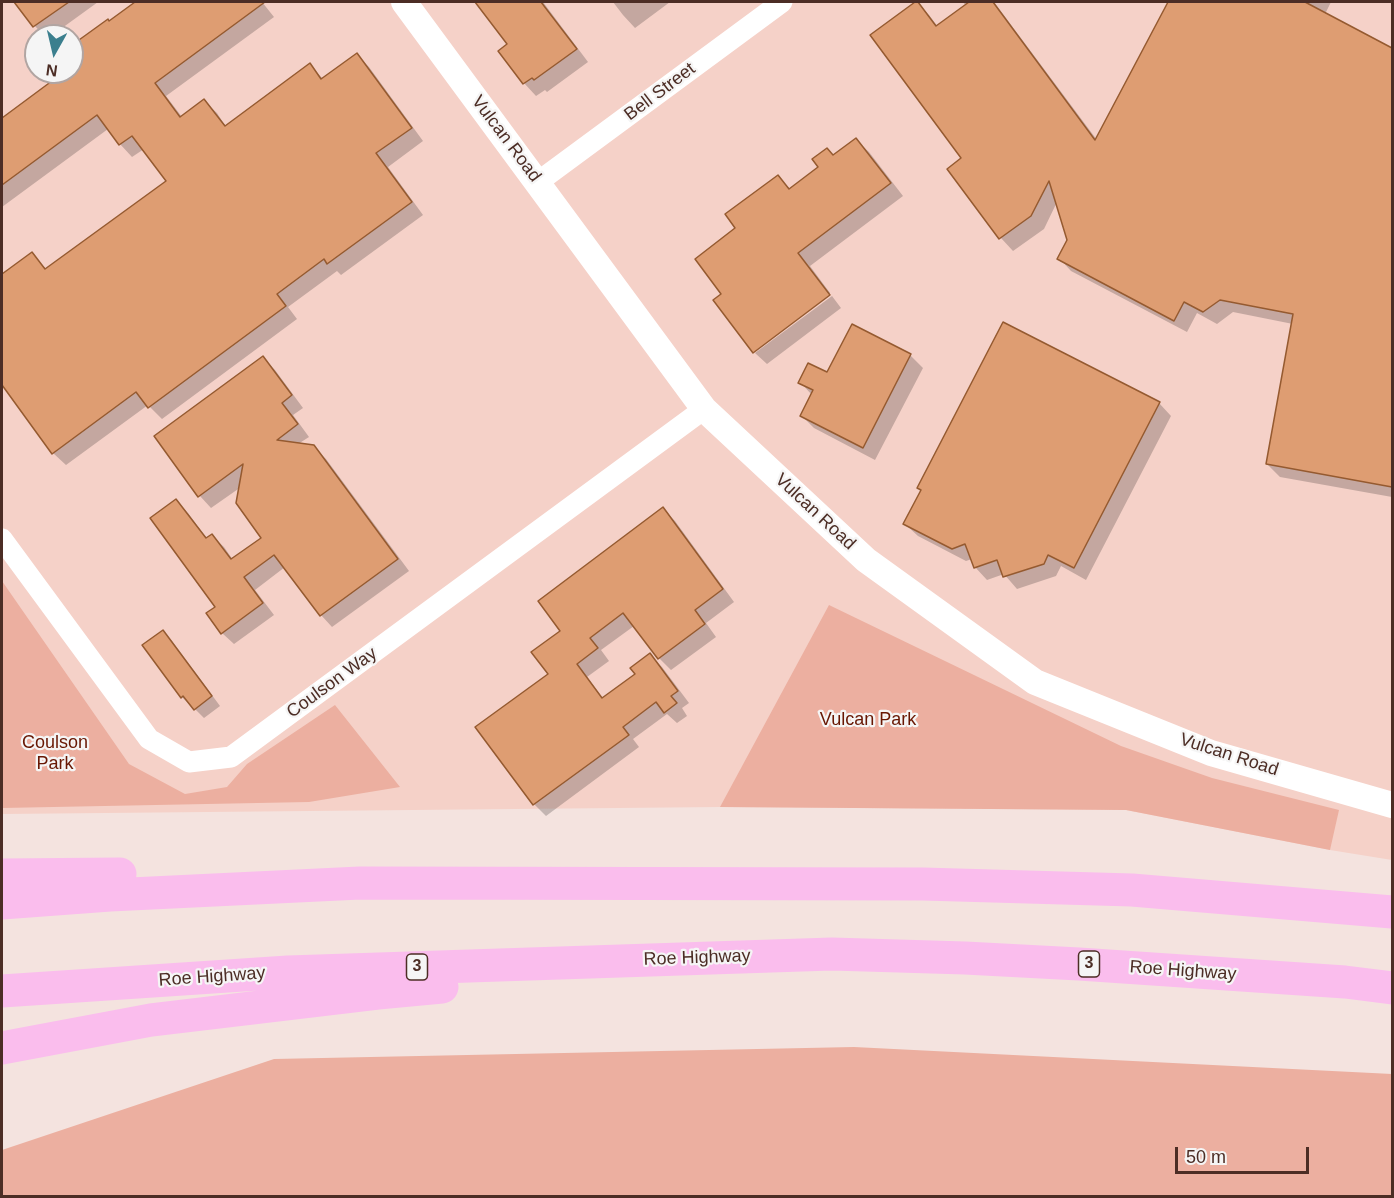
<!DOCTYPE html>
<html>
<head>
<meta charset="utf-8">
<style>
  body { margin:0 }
  #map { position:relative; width:1394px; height:1198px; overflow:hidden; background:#f4e3df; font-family:Helvetica,sans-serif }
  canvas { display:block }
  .frame { position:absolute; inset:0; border:3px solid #4c2d25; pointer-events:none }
  .north { position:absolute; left:24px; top:24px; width:60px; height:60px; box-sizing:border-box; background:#f5f5f5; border:2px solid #b1a5a2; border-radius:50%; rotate:188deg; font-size:16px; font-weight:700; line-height:24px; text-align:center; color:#4c2d25 }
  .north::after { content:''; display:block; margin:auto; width:21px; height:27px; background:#3b7f8e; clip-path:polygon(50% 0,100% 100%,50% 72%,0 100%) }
  .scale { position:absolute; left:1175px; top:1147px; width:134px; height:27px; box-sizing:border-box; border:3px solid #4c2d25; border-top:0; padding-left:8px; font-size:18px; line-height:21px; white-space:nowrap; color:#4c2d25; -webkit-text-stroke:4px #f5f5f5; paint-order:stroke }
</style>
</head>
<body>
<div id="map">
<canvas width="1394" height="1198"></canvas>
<div class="frame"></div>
<div class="north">N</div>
<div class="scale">50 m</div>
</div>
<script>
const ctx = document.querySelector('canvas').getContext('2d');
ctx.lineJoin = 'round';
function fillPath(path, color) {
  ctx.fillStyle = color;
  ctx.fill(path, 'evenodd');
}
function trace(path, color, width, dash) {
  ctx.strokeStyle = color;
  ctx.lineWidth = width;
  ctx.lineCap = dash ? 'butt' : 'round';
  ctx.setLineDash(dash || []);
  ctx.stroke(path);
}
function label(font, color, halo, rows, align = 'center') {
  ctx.font = font + ' Helvetica,sans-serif';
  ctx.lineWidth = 4.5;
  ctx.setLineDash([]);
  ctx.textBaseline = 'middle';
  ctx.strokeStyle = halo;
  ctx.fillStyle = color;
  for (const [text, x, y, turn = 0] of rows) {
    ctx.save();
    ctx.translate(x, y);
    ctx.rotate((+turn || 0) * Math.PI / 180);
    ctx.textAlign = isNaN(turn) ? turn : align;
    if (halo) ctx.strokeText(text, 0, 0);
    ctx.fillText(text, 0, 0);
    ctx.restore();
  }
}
const built = new Path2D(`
  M2 2H1392V860L1330 850 1126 810 720 807 2 814ZM36 36H72V72H36Z`);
const green = new Path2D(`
  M2 581 129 764 185 794 227 787 247 764 335 705 400 787 309 802 2 808Z
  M829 605 1121 746 1212 778 1339 810 1330 850 1126 810 720 807Z
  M854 1047 1392 1074V1196H2V1150L274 1059Z`);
const shadow = new Path2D(`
  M16 2H98L51 36H44L35 26Z
  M138 2H177L183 9 193 2H262L274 17 166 96 182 117 204 101 217 113 226 127 310 65 323 79 357 55 369 67 423 141 388 167 423 215 341 275 337 271 288 307 297 319 162 419 148 405 66 465 53 453 2 383V276L32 254 47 270 168 182 144 149 132 157 120 144 108 129 2 207V120L66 72H72V47Z
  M477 2H543L588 62 547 92 545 90 536 96 524 83 509 45Z
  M613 2H670L635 28 623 15Z
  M916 2 929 15 938 27 966 6 963 2H994L1097 140 1170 2H1331L1325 14 1392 50V497L1280 477 1267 464 1293 324 1233 312 1217 324 1197 313 1187 332 1071 271 1059 258 1069 240 1057 202 1044 229 1013 251 1001 238 949 169 963 158Z
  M856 140 869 152 903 196 810 266 830 293 754 351 723 294 738 229 778 177 790 189Z
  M832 296 841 308 767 364 755 353Z
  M910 355 923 368 875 460 814 428 801 415 812 395 800 382 827 374Z
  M263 358 275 370 303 408 293 415 309 437 298 444 313 446 326 459 409 571 332 627 321 615 285 567 255 590 274 615 234 644 222 633 217 607 176 501 188 513 207 539 212 536 224 547 233 560 264 538 241 487 211 508 200 496 156 437Z
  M1159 403 1171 416 1086 580 1061 566 1056 576 1017 589 1004 574 987 580 975 567 972 559 966 561 918 536 905 524Z
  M663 509 675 521 734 602 706 623 716 637 671 670 659 658 634 626 601 650 609 661 587 677 603 699 637 674 650 655 662 667 689 703 682 708 687 716 677 723 667 714 633 739 639 747 546 816 534 804 550 674 562 631Z
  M162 632 172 641 220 706 204 718 192 706H191L182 697Z`);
const building = new Path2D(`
  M14 2H69L33 27Z
  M135 2H265L155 83 180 117 204 99 225 126 310 63 321 79 357 53 412 128 376 153 412 202 327 264 324 259 277 294 286 306 148 408 136 392 52 454 2 385V274L32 252 45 269 166 181 132 136 119 145 97 115 2 185V118L64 72H72V45L108 19 109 21Z
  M475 2H541L577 49 534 80 532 78 523 84 498 51 507 44Z
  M915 2H918L936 26 969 2H993L1095 140 1168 2H1305L1392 48V487L1266 464 1293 314 1220 300 1203 312 1184 302 1174 321 1057 259 1067 240 1049 181 1031 216 999 239 947 169 961 158 870 35Z
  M856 138 891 183 798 253 830 295 753 353 713 300 721 294 695 259 735 228 725 214 778 175 789 189 818 167 812 159 827 148 833 155Z
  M1003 322 1160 402 1074 568 1048 555 1044 564 1003 577 997 560 974 568 965 544 952 549 903 524 921 490 917 488Z
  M852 324 911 354 863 448 800 416 813 390 798 383 808 363 827 372Z
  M263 356 292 395 282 403 298 424 277 440 314 445 398 559 320 616 274 555 244 577 263 603 221 634 206 613 215 607 150 518 176 499 206 538 212 534 231 559 261 538 236 503 243 464 198 497 154 436Z
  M663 507 723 589 695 610 705 624 658 659 623 613 590 638 598 648 577 664 602 698 635 674 630 668 650 653 678 691 671 696 677 703 664 713 656 702 623 727 629 735 533 805 475 727 548 674 531 652 560 631 538 601Z
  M163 630 212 696 194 710 183 696 181 698 142 645Z`);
const minor = new Path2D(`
  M538 182 782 2
  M2 539 149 739 189 762 231 757 704 409`);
const tertiary = new Path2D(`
  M404 2 704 409 866 560 1035 682 1211 753 1392 805`);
const motorway = new Path2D(`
  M2 875 120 874
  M2 903 110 895 360 883 923 884 1132 890 1392 912
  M2 991 288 972 832 954 965 958 1079 964 1345 982 1392 988
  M2 1048 151 1020 378 993 442 987`);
const shields = [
  [1089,964,21],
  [417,967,21]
];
const shieldNames = [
  ["3",1089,964],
  ["3",417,967]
];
const streetNames = [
  ["Bell Street",660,92,-37],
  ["Vulcan Road",506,139,53],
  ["Vulcan Road",815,512,43],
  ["Coulson Way",332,683,-36],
  ["Vulcan Road",1229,755,18],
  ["Roe Highway",697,958,-2],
  ["Roe Highway",1183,971,4],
  ["Roe Highway",212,977,-4]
];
const parkNames = [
  ["Vulcan Park",868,720],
  ["Coulson",55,743],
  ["Park",55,764]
];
fillPath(built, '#f5d1c8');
fillPath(green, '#ecafa0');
fillPath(shadow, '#0003');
fillPath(building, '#de9d72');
trace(building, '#955a30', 1.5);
trace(minor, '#fff', 21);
trace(tertiary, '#fff', 26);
trace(motorway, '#fabded', 33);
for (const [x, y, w] of shields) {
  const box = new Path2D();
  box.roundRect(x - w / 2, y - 13, w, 26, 4.5);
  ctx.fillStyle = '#f5f5f5';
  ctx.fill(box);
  trace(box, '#4c2d25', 1.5);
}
label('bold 16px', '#4c2d25', null, shieldNames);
label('18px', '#4c2d25', '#f5f5f5', streetNames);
label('18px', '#681703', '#f5f5f5', parkNames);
</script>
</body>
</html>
